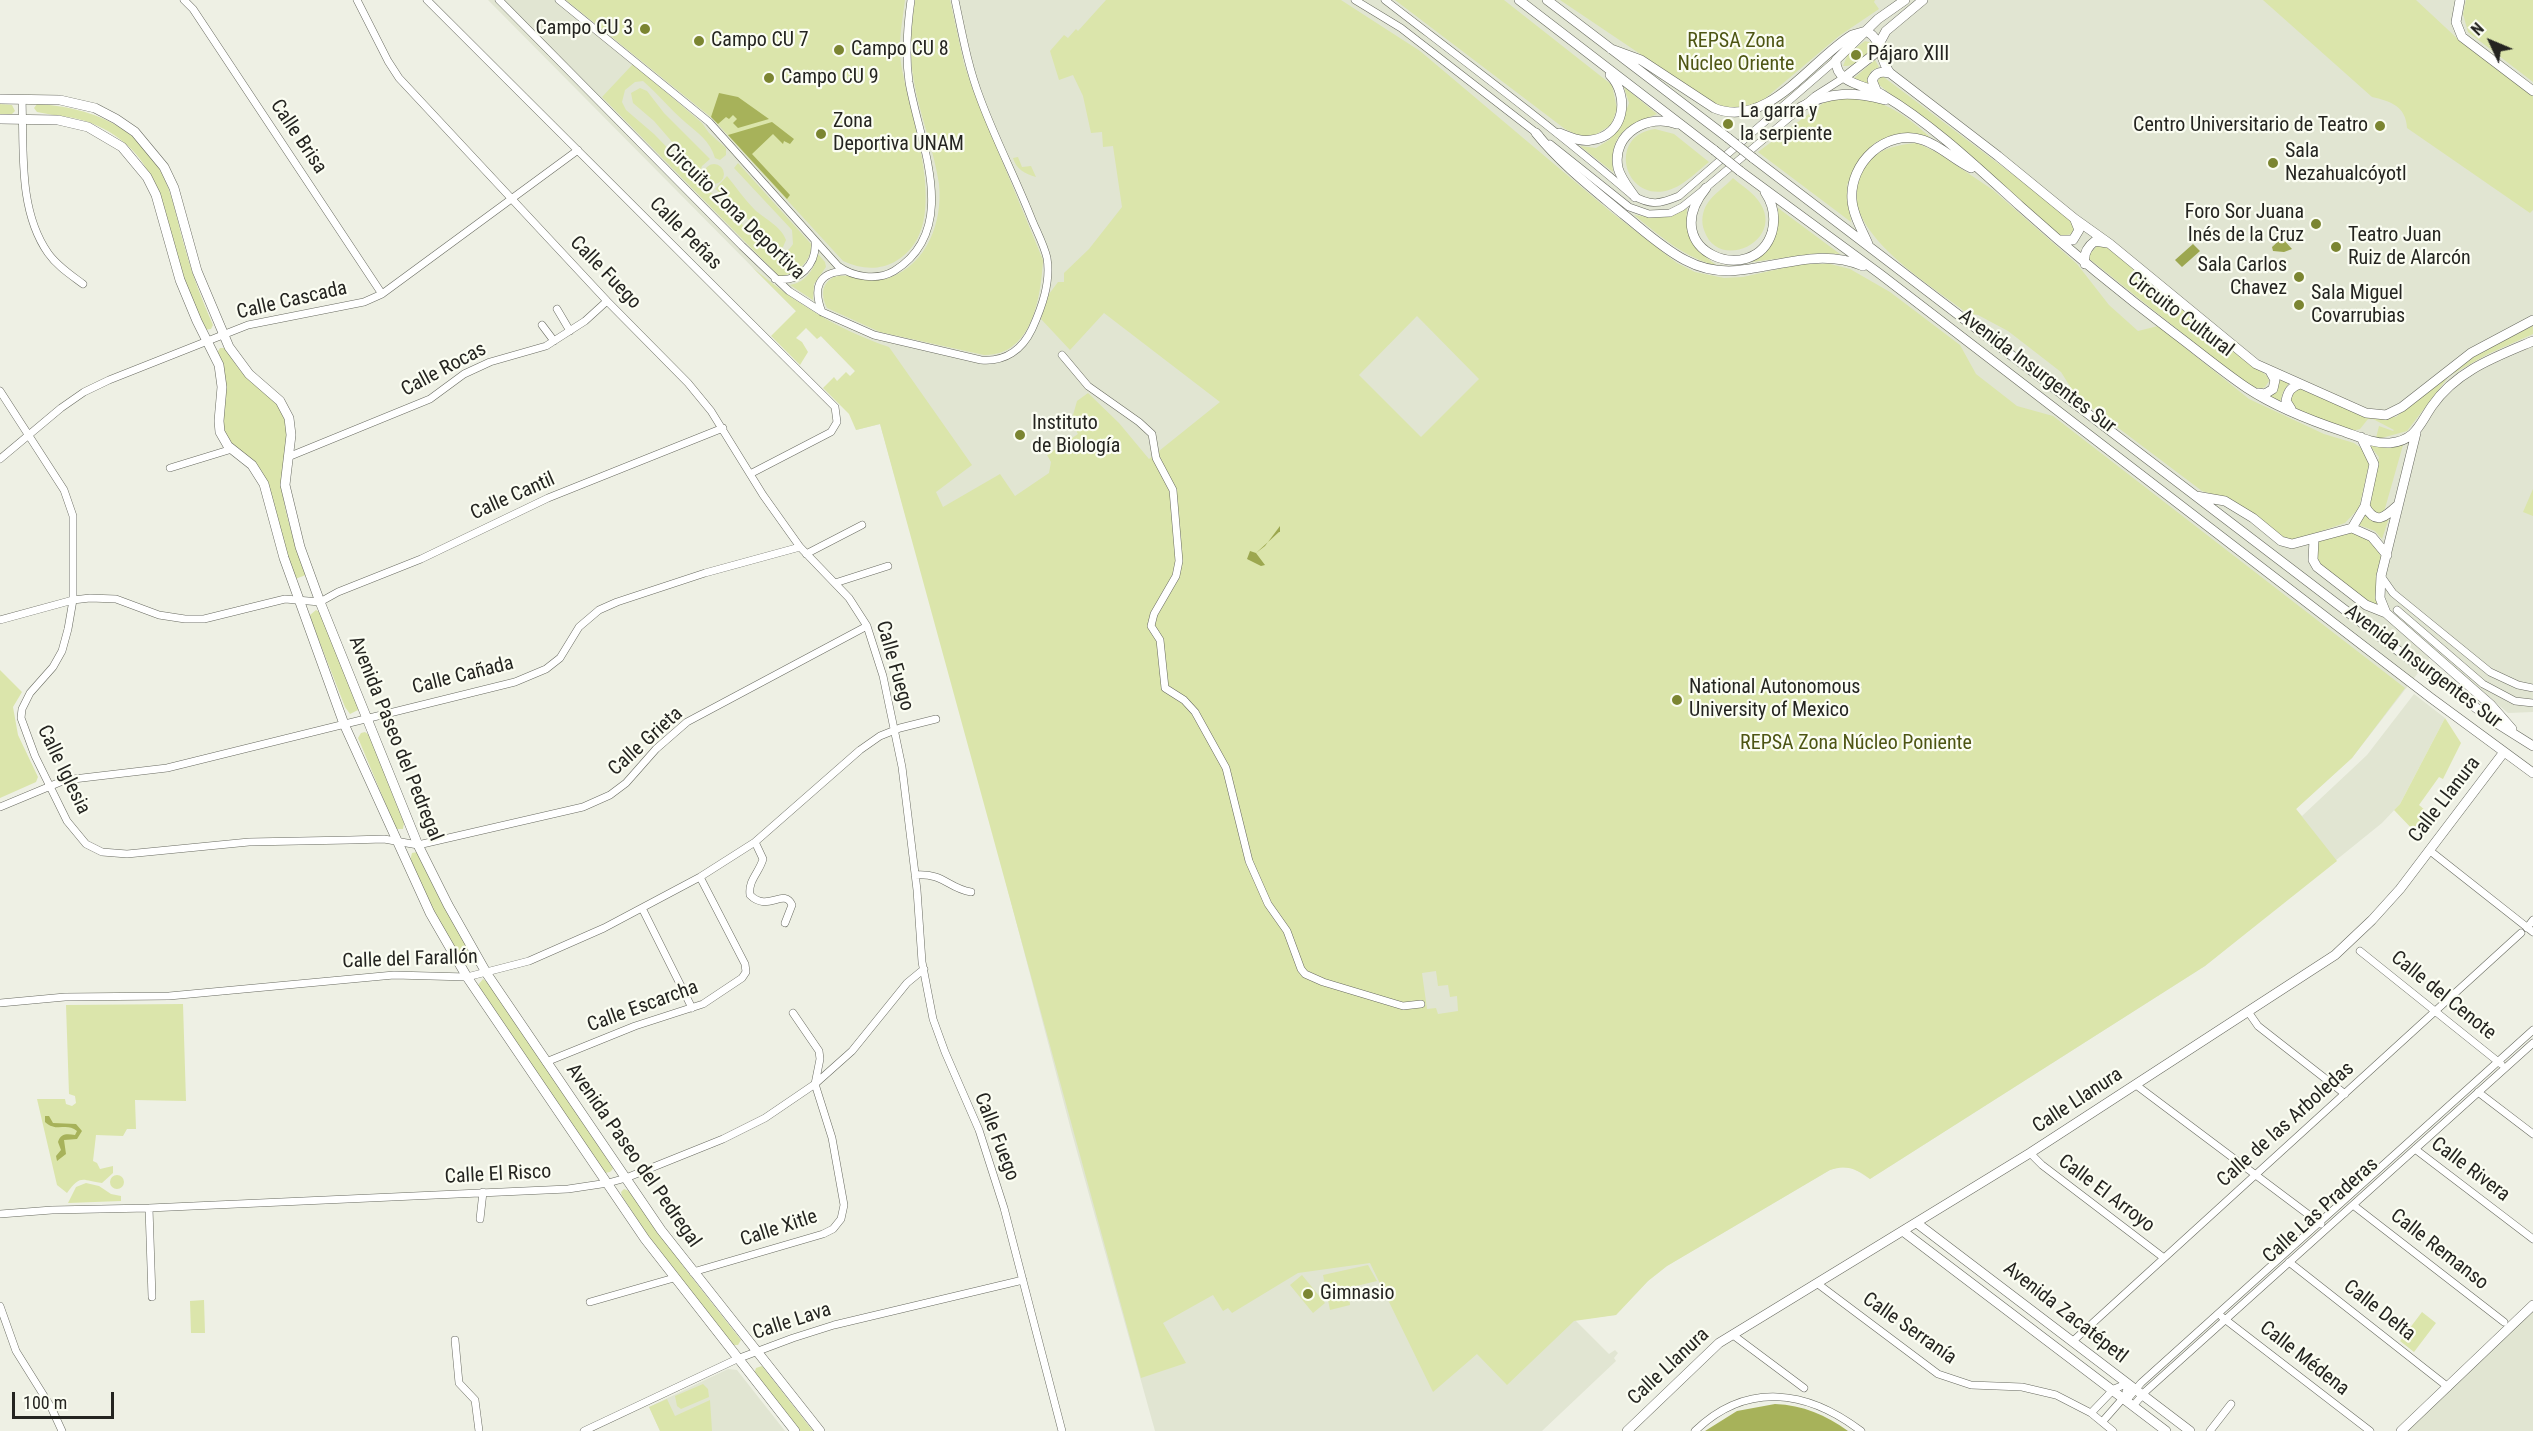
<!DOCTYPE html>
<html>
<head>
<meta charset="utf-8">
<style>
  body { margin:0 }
  #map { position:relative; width:2533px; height:1431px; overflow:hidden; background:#eef0e4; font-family:"Roboto Condensed",sans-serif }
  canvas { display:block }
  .north { position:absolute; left:2461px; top:12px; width:60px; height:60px; -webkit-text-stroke:4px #fbfdf2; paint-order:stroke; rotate:314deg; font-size:16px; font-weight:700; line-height:24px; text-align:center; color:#242420 }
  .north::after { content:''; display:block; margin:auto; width:21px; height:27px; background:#242420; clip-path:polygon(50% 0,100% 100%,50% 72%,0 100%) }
  .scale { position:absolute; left:12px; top:1392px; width:102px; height:27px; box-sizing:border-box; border:3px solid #242420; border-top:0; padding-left:8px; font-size:18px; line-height:21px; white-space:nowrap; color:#242420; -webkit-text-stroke:4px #fbfdf2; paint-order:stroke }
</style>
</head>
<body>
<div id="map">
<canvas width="2533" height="1431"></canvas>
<div class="north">N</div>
<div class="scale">100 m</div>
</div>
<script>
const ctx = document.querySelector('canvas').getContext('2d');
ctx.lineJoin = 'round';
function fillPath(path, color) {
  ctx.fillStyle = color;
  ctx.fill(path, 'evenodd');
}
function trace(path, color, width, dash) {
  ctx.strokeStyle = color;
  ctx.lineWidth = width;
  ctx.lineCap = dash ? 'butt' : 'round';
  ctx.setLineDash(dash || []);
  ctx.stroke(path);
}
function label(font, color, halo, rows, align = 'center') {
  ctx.font = font + ' "Roboto Condensed",sans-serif';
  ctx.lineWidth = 4.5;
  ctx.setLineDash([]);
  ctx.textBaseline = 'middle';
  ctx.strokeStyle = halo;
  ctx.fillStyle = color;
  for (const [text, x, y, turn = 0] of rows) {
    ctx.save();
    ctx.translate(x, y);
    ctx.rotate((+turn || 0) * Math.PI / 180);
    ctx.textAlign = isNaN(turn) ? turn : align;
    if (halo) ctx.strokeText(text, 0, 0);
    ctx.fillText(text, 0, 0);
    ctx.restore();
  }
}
const built = new Path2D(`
  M488 0H2533V712L2508 713 2435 651 2352 758 2296 809 2302 816 2367 755 2414 694 2445 718 2400 804 2382 823 2205 966 1870 1179 1853 1168 1839 1167 1830 1170 1667 1266 1648 1281 1616 1315 1575 1320 1609 1354 1615 1350 1618 1353 1614 1358 1616 1361 1542 1431H1155L1071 1130 962 716 880 424 856 430 865 381Z
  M2533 1311V1431H2405Z
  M728 1369 737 1370 785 1431H660L649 1407Z`);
const green = new Path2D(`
  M566 0H905C903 17 899 37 900 55 905 109 958 226 896 261 879 271 860 269 843 261L712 118Z
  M915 0H950L964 64 974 93 1043 260C1041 297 1032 356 984 355L880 332 827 308C821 295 821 284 834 277 852 272 872 284 889 278 927 264 943 222 939 184 934 150 920 116 914 82 909 55 911 27 915 0Z
  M1106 0H1341L1420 51 1611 212 1677 263 1695 272 1724 278 1743 277 1801 264H1830L1850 269 1890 292 1960 345 1976 374 2017 406 2053 416 2405 688 2352 758 2296 809 2337 861 2205 966 1870 1179C1857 1169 1846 1164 1830 1170L1667 1266 1648 1281 1616 1315 1574 1321 1507 1385 1477 1354 1433 1392 1370 1263 1298 1273 1232 1313 1228 1308 1223 1311 1213 1295 1163 1323 1186 1363 1141 1378 880 424 856 430 849 414 823 388 834 377 837 381 846 372 850 376 855 371 821 336 817 339 806 328 796 338 802 342 808 352 800 365 771 336 796 311 752 267C794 302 838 330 889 347L972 465 936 492 943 507 1000 474 1015 496 1049 473 1051 462 1047 455 1078 434 1071 422 1077 401 1088 393 1119 423 1149 459 1220 402 1104 313 1070 350 1041 319 1049 294 1058 282H1064V273L1089 249 1122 207 1113 146 1103 147 1102 132 1091 133 1083 96 1073 75 1059 80 1050 51 1064 35 1068 38 1076 29 1078 31ZM1417 316 1479 379 1421 437 1359 375ZM1436 971 1438 986 1448 985 1450 997 1457 996 1458 1011 1438 1014 1436 1008 1427 1009 1422 973Z
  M1395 0H1504L1612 85 1617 109 1611 125 1595 135 1582 137 1565 129Z
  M1560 0H1875L1874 2 1879 9 1839 36 1762 101 1745 108H1729L1713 103Z
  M2263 0H2416L2460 41 2533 96V210L2530 213 2407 128C2406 106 2390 101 2372 97Z
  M2466 0H2533V82L2468 32 2463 14Z
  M1865 41 1872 43C1869 56 1856 67 1843 66L1848 54Z
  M1875 60 1879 67 1871 71 1868 84 1853 79Z
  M633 64 702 123 709 133 726 148V155L720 160 715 158C710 141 698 133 685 122 670 109 658 94 643 81L635 82 625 90 622 102 626 110 654 134 768 251C778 256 787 254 793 244L792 230 734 168 738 163 812 245C809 265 797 272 780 277L602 97Z
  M1881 75 2069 217 2075 224 2072 234 2061 236 1877 83Z
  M1624 87 1657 114C1625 126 1609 134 1613 172L1580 146 1596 148 1609 140 1621 125 1629 103Z
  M640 88 647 91 664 113 710 159 702 166 699 173 654 121 633 103 631 93Z
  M1851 96C1886 100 1910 118 1935 142L1906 133 1876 142 1859 160 1847 185 1851 222 1758 152 1826 101Z
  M0 104 12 105 15 111 12 114H0Z
  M37 104C95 107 150 131 169 190 176 209 179 229 185 248 192 274 202 300 213 325L211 329 204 330C197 313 190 296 184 278 163 216 162 151 91 123 74 116 55 116 37 112L34 108Z
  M1655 129 1674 134 1709 162C1700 169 1690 179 1680 185 1628 215 1602 136 1655 129Z
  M1917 143 1938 153 1993 190 2077 264 2109 305 2138 331 2158 326 2249 399 2324 434 2354 443 2364 450 2369 464 2359 508 2345 523 2292 541 2276 534 2233 500 2202 491 2076 396 2061 372 2008 331 1978 315 1967 313C1932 286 1856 241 1855 192 1855 185 1859 177 1862 170 1870 151 1898 144 1917 143Z
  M1018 157 1022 167 1031 166 1036 177C1025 174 1016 169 1013 158Z
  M704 174a10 10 0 1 1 20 0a10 10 0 1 1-20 0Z
  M727 176C736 187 745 200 755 210 765 219 781 226 786 240L783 247 778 250 772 248 766 242 761 231 738 210 735 203 715 189Z
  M1733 178C1742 186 1754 193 1760 203 1785 241 1718 273 1704 230 1701 222 1702 212 1707 204 1713 194 1725 187 1733 178Z
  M1687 208C1685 240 1694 249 1719 267 1682 256 1664 239 1634 215 1658 219 1666 220 1687 208Z
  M1778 208 1840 254 1820 253 1752 262C1772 249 1780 233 1778 208Z
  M2099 244 2110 246 2267 376 2269 381 2265 387 2257 390 2246 384 2087 257Z
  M818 254 825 262 826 267 814 284 813 300 790 285C806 282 814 270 818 254Z
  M2533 326V334L2488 354 2449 376 2407 431 2378 439 2376 438 2379 426 2393 431 2394 430 2373 419H2368L2360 429 2352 431 2300 411 2291 404 2290 394 2298 388 2367 418 2396 417 2453 368 2487 347Z
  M220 348H226C232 359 238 369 247 378 259 389 276 399 283 414 294 436 280 463 282 486 284 516 297 547 306 575L295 579 263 473 255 462 231 443 226 436 222 426 226 381 217 353Z
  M2277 377 2289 383 2283 392 2280 402 2270 396Z
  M2403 445 2384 512 2376 514 2369 508 2379 457 2370 446Z
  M2533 489V516L2523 512Z
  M2366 513 2378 522 2389 518 2382 539 2375 531 2359 525Z
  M2349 531 2374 542 2381 557 2376 576 2377 604 2372 605 2321 567C2317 557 2315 550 2319 541Z
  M316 610 320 612 358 706V710L350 714 345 707 311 620 310 615Z
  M0 670 22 692 13 707 18 735 38 777 36 782 0 798Z
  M2445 718 2461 743 2443 779 2439 777 2419 805 2426 811 2415 832 2394 810 2400 804Z
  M365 732 369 735 404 823 403 829H396L361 745 358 738 361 733Z
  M417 852 471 956 473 962 468 965 464 963 436 915 410 861 412 853Z
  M483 979 491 985 611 1165 613 1169 610 1172 605 1173 478 985Z
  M183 1004 186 1101 135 1100 136 1129H127L123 1136 96 1135 93 1161 97 1163 100 1169 113 1166V1173L102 1183C83 1181 81 1173 67 1193L57 1185 37 1099H65L66 1104 72 1106 76 1103 75 1096 69 1094 66 1005Z
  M110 1182a7 7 0 1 1 14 0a7 7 0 1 1-14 0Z
  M86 1183 99 1186 111 1194 121 1196V1201L68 1203 76 1187Z
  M624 1189 629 1191 686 1270 741 1340 738 1345H733L649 1237 622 1196 621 1192Z
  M1368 1265 1377 1281 1348 1288 1350 1305 1330 1310 1323 1275Z
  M1302 1275 1325 1303 1313 1313 1290 1285Z
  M204 1300 205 1333H191L190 1301Z
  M2422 1312 2436 1323 2414 1352 2400 1341Z
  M762 1366 813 1431H800L754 1374 756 1368Z
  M703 1384 708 1389 709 1397 681 1409 677 1406 675 1396Z
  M667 1399 675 1416 710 1400 712 1431H660L649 1407Z`);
const forest = new Path2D(`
  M719 93 738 97 769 119 738 128 733 123 737 119 733 115 729 119 726 117 718 124 711 117Z
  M772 122 794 139 790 144 784 141 783 144 773 134 752 154 790 195 787 199 728 135Z
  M45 1116H49L53 1123 76 1124 82 1131 77 1139 64 1140 66 1154 57 1161 56 1156 61 1150 58 1142C61 1133 67 1134 75 1135L77 1131C66 1122 57 1133 45 1122Z
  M1775 1404C1803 1405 1826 1415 1848 1431H1705L1737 1411Z`);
const water = new Path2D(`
  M2282 238 2292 249 2284 252 2273 251 2272 247Z
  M2193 244 2200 251 2182 267 2175 260Z
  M1280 526V532H1279L1256 553 1265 565 1261 566 1247 559 1250 551 1256 553 1265 546Z`);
const street = new Path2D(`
  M184 0 193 9 382 294
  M357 0 388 61 399 78 607 301 688 383 711 411 763 495 800 547 849 598 867 626 883 676 902 767 917 890 922 962 933 1019 945 1052 979 1130 1004 1208 1062 1431
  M427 0 835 407 837 422 831 432 750 474
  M499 0 742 246 789 291 822 312 874 335 981 360C1005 362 1022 350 1032 329 1042 307 1051 282 1047 258 1044 245 1037 232 1032 220 1016 179 995 139 980 98 968 67 962 33 955 0
  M559 0 709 122 838 266C853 277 877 281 894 271 962 229 919 142 909 82 905 54 907 28 911 0
  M1355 0 1401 28 1539 135
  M1385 0C1468 64 1552 127 1632 195 1651 206 1660 204 1679 196L1836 60
  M22 99C24 150 18 210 48 253 57 266 71 275 83 284
  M1550 144 1629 207 1649 214 1670 213 1682 207 1702 191 1815 96 1845 77
  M775 279C799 283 817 265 815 241
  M557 309 570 331
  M822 312C813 289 817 272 845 271
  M542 325 554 341
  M1062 355 1088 386 1139 422 1152 434 1156 458 1173 490 1179 561 1176 576 1154 614 1151 626 1160 640 1165 688 1184 700 1195 712 1226 768 1249 861 1268 904 1287 931 1301 969 1305 974 1323 982 1403 1006 1421 1004
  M0 391 64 490 73 516V600L68 629 62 651 53 667 30 693 22 709 21 718 35 756 67 821 86 844 102 852 127 854 249 842 350 840 384 839 418 845 583 807 610 795 626 783 656 749 687 722 867 626
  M288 457 430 399 464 374 490 362 546 346 585 321 607 301
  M0 459 61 408 84 392 109 380 248 325 364 302 382 294 578 150
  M170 468 232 449
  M806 554 862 525
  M2381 576 2393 593 2490 672 2518 685 2533 688
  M835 583 888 566
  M2397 610 2483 684 2515 701 2533 703
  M0 620 73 600 90 598 116 599 159 615 185 619H204L285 599 320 602 338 592 421 559 548 498 723 428
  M0 807 65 780 167 768 515 682 546 669 560 658 579 627 599 610 617 602 705 573 800 547
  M755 842 763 859C759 873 748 880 750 895 768 913 784 887 792 905L785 923
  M2429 850 2533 932
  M915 875C945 873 947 888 971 892
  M642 908 692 1008
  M2527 928 2533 920
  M2360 951 2501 1064
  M0 1003 65 997 169 996 394 975 467 977 529 961 604 928 700 877 755 842 860 750 880 736 900 728 936 719
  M2249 1013 2258 1026 2345 1094
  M546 1062 635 1026 703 1004 742 978 746 972 745 964 700 877
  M2136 1085 2321 1224
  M2478 1092 2533 1134
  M2415 1149 2533 1239
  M2030 1153 2042 1165 2164 1258
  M2353 1205 2504 1322
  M149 1208 152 1297
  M0 1214 52 1210 149 1208 568 1189 608 1183 626 1178 723 1139 765 1118 815 1084 852 1051 907 983 924 969
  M480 1219 483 1192
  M2289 1262 2448 1387
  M693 1272 823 1234 833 1229 841 1219 844 1205 832 1138 815 1084 820 1059 819 1051 793 1013
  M1818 1284 1938 1374 1971 1385 2022 1387 2056 1395 2091 1413 2113 1431
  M590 1302 674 1278
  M0 1306 16 1351 51 1407 62 1431
  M2222 1317 2370 1431
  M1733 1335 1804 1388
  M455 1340 459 1383 475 1400 479 1431
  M2073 1341 2521 933
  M2126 1401 2141 1383 2533 1030
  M2133 1406 2146 1391 2533 1043
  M2091 1413 2114 1389 2126 1384
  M2103 1421 2125 1396 2128 1385
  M584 1431 737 1359 793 1338 834 1325 1023 1280
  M1695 1431C1747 1381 1807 1390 1861 1431
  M2210 1431 2231 1404`);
const secondary = new Path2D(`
  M1519 0 1714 150
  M1547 0 1728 138
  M1905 0 1878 19 1836 60C1835 85 1868 85 1883 95 1932 124 1978 168 2020 206 2070 251 2121 293 2174 333 2198 351 2222 371 2247 388 2273 405 2312 421 2342 431 2357 436 2373 444 2390 443 2416 440 2419 425 2432 406 2456 371 2495 357 2533 341
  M2460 0 2456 22 2462 37 2533 91
  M1611 49 1641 60 1714 108C1767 130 1811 60 1852 35L1866 31C1883 39 1878 58 1890 73L1998 156 2075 219 2110 244 2256 364 2366 413 2386 415 2402 407 2471 353 2533 320
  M1845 77 1873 55 1886 31 1923 0
  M1876 90 1872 80C1876 72 1881 71 1890 73
  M0 99 60 100 95 108 116 119 135 132 164 167 174 188 197 271 229 347 249 374 280 401 289 418 291 435 285 485 300 547 320 602 418 845 448 905 487 974 661 1230 820 1431
  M1801 107C1830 91 1854 92 1885 100
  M0 119 58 120 88 127 122 147 147 177 156 195 180 280 197 321 219 365 222 387 219 421 220 432 228 446 252 465 264 484 284 558 344 724 430 913 467 977 645 1239 795 1431
  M1536 133C1561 164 1592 188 1623 214 1642 229 1662 248 1685 260 1698 267 1714 271 1729 271 1775 269 1817 247 1863 266
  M1559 133C1570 137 1580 142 1591 140 1625 136 1630 96 1610 75
  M1753 158 2400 652 2498 724 2533 746
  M1740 171 1880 274 2431 698 2533 773
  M1706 188C1654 252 1755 289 1772 232 1776 217 1773 204 1765 192
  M1635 197C1628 187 1621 179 1618 168 1611 133 1649 113 1677 124
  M2059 240H2073L2079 230 2075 220
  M1868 244C1862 230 1853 215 1852 200 1849 163 1886 128 1923 140 1941 146 1954 160 1971 168
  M2085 264C2083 254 2087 247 2095 241L2107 243
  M2258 393 2265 394 2273 389 2275 380 2270 371
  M2291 409 2286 401C2288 391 2291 387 2300 384
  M2416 433 2381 576 2380 598 2386 613 2491 705 2512 729
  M2196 496 2225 501 2253 518 2281 541 2292 544 2352 528 2365 506 2374 464 2361 437
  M2365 506C2376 526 2385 517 2398 505
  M2352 528 2372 537 2387 555
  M2314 540 2313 560 2317 567 2366 605 2386 613
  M1918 1224 2190 1431
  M1904 1232 2166 1431
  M1627 1431 1719 1343 2030 1153 2335 955 2372 920 2400 889 2504 752
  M2401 1431 2533 1305`);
const secondaryBridge = new Path2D(`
  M1728 138 1753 158
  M1714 150 1740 171`);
const markers = [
  [645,29,6,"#7b8531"],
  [699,41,6,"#7b8531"],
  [839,50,6,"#7b8531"],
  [1856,55,6,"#7b8531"],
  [769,78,6,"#7b8531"],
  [1728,124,6,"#7b8531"],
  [2380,126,6,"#7b8531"],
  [821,134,6,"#7b8531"],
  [2273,163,6,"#7b8531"],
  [2316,224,6,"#7b8531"],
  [2336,247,6,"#7b8531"],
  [2299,277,6,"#7b8531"],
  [2299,305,6,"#7b8531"],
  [1020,435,6,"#7b8531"],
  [1677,700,6,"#7b8531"],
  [1308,1294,6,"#7b8531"]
];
const poiNames = [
  ["Campo CU 3",633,29,"right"],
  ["Campo CU 7",711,41],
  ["Campo CU 8",851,50],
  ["Pájaro XIII",1868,55],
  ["Campo CU 9",781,78],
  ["La garra y",1740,112],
  ["la serpiente",1740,135],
  ["Zona",833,122],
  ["Deportiva UNAM",833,145],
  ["Centro Universitario de Teatro",2368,126,"right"],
  ["Sala",2285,152],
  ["Nezahualcóyotl",2285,175],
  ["Foro Sor Juana",2304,213,"right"],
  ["Inés de la Cruz",2304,236,"right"],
  ["Teatro Juan",2348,236],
  ["Ruiz de Alarcón",2348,259],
  ["Sala Carlos",2287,266,"right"],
  ["Chavez",2287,289,"right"],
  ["Sala Miguel",2311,294],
  ["Covarrubias",2311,317],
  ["Instituto",1032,424],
  ["de Biología",1032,447],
  ["National Autonomous",1689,688],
  ["University of Mexico",1689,711],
  ["Gimnasio",1320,1294]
];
const parkNames = [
  ["REPSA Zona",1736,42],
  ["Núcleo Oriente",1736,65],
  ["REPSA Zona Núcleo Poniente",1856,744]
];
const streetNames = [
  ["Calle Brisa",298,137,56],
  ["Circuito Zona Deportiva",734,212,44],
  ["Calle Peñas",685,234,45],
  ["Calle Fuego",605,273,46],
  ["Calle Cascada",292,301,-13],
  ["Circuito Cultural",2180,315,37],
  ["Calle Rocas",444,370,-28],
  ["Avenida Insurgentes Sur",2037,372,37],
  ["Calle Cantil",513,497,-24],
  ["Calle Fuego",894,666,74],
  ["Avenida Insurgentes Sur",2423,667,37],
  ["Calle Cañada",463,676,-14],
  ["Avenida Paseo del Pedregal",395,739,68],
  ["Calle Grieta",646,742,-42],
  ["Calle Iglesia",63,770,64],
  ["Calle Llanura",2445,800,-52],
  ["Calle del Farallón",410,960,-2],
  ["Calle del Cenote",2443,996,39],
  ["Calle Escarcha",643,1007,-20],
  ["Calle Llanura",2078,1101,-33],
  ["Calle de las Arboledas",2286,1125,-42],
  ["Calle Fuego",996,1137,69],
  ["Avenida Paseo del Pedregal",633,1156,55],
  ["Calle Rivera",2470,1170,37],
  ["Calle El Risco",498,1175,-3],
  ["Calle El Arroyo",2106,1194,37],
  ["Calle Las Praderas",2321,1211,-42],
  ["Calle Xitle",779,1229,-18],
  ["Calle Remanso",2439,1250,38],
  ["Calle Delta",2379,1311,38],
  ["Avenida Zacatépetl",2065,1313,38],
  ["Calle Lava",792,1322,-18],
  ["Calle Serranía",1909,1329,35],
  ["Calle Médena",2304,1359,38],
  ["Calle Llanura",1669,1367,-43]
];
fillPath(built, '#e1e5d2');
fillPath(green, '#dbe5ab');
fillPath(forest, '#a7b25a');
fillPath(water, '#9ca74f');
trace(street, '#686a60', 8);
trace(secondary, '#686a60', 10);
trace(street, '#fff', 7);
trace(secondary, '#fff', 9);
trace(secondaryBridge, '#686a60', 10, []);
trace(secondaryBridge, '#fff', 9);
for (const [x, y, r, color] of markers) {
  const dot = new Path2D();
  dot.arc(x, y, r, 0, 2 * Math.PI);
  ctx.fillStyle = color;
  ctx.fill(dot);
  trace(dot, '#fbfdf2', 2);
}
label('20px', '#242420', '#fbfdf2', poiNames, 'left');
label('20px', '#4d5513', '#fbfdf2', parkNames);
label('20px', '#242420', '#fbfdf2', streetNames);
</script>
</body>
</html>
